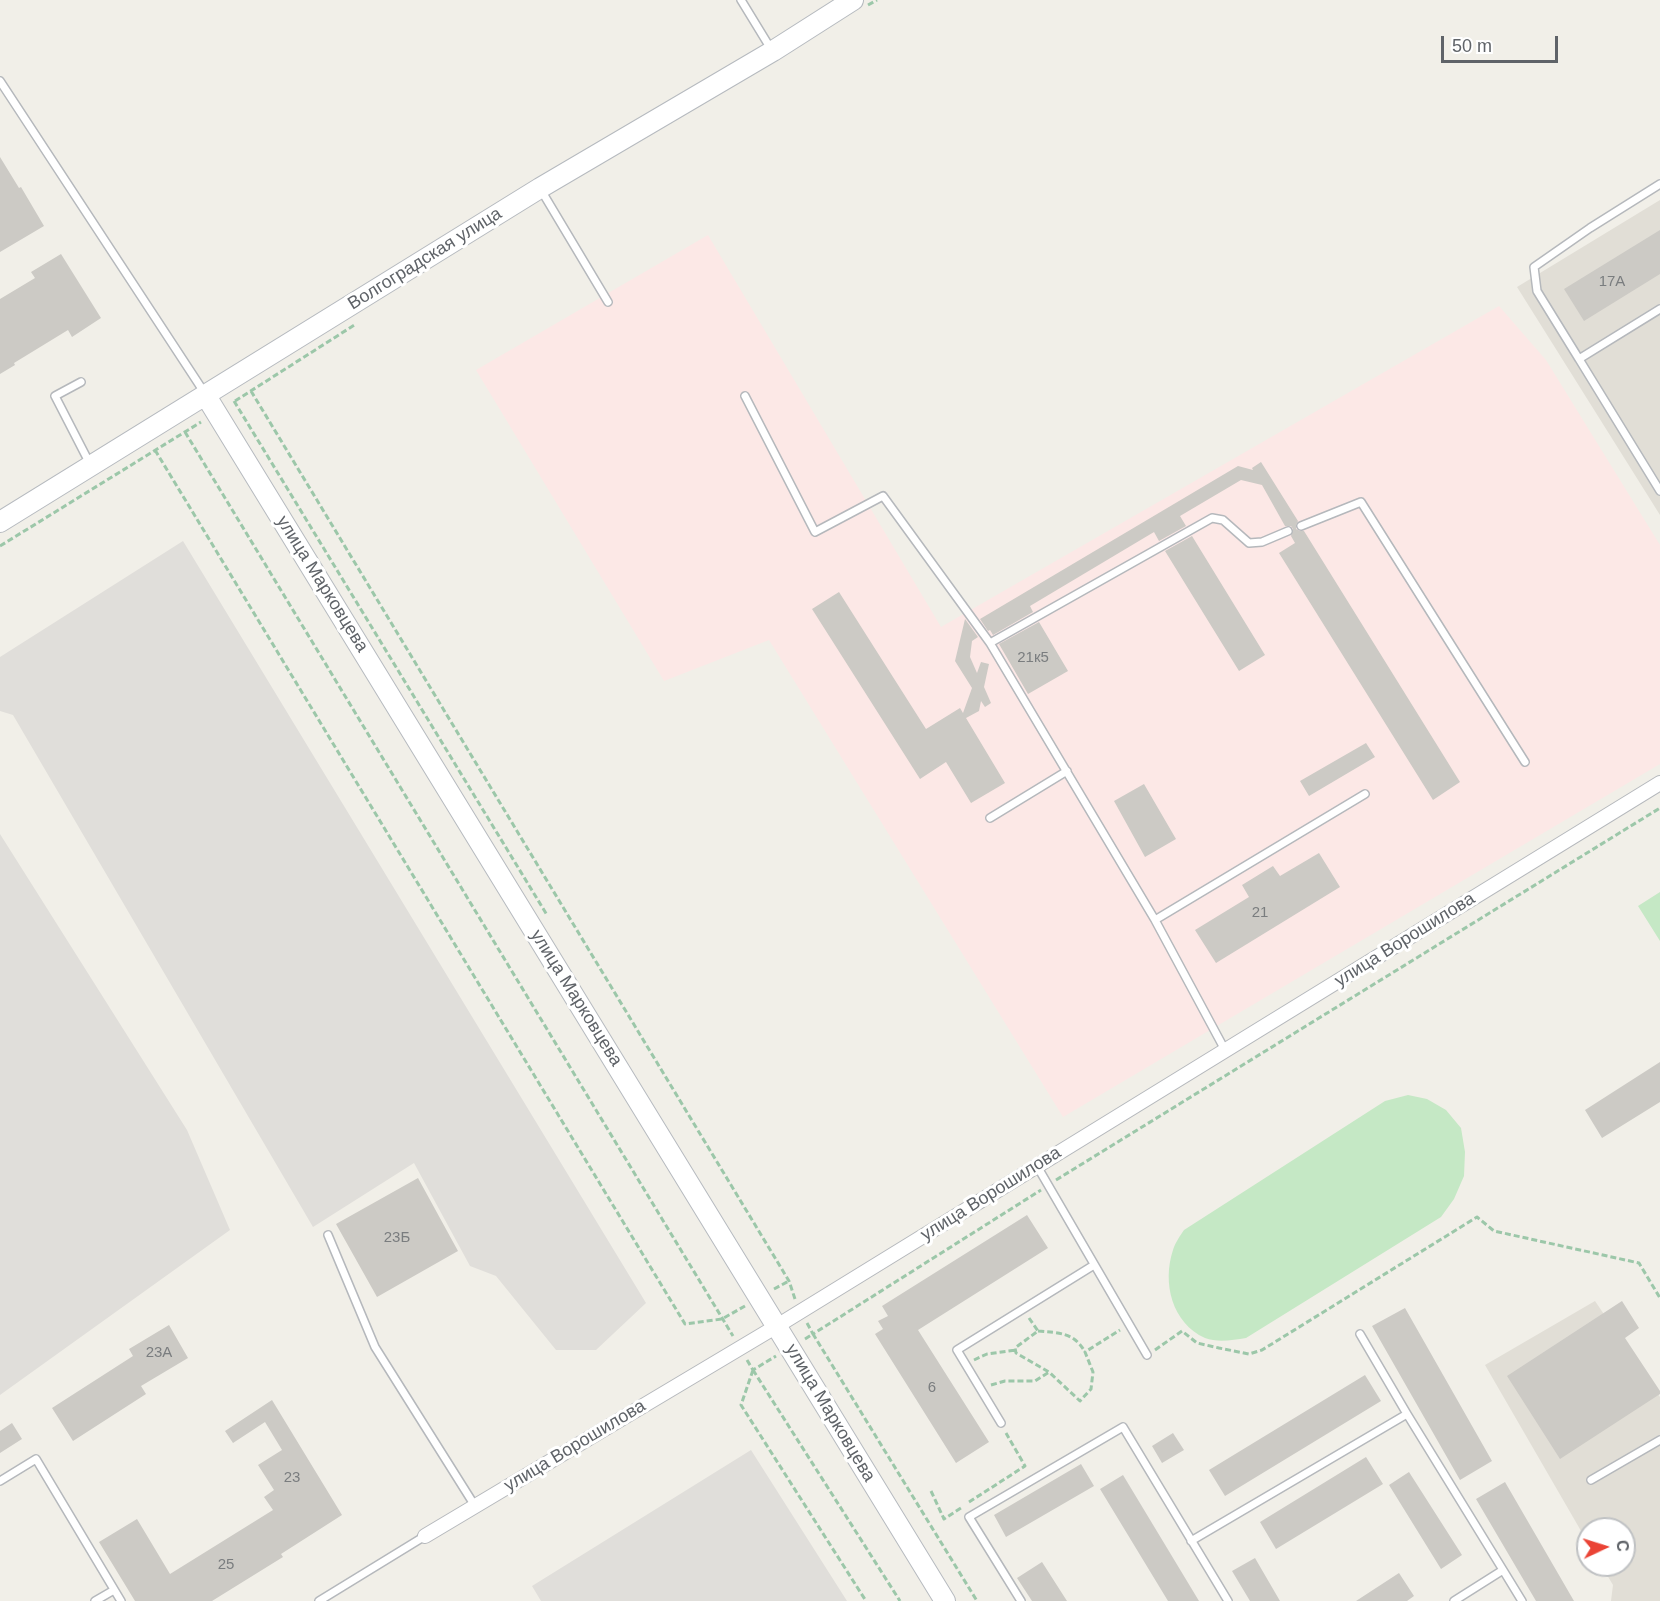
<!DOCTYPE html>
<html>
<head>
<meta charset="utf-8">
<style>
  body { margin:0 }
  #map { position:relative; width:1660px; height:1601px; overflow:hidden; background:#f1efe8; font-family:Helvetica,sans-serif }
  canvas { display:block }
  .north { position:absolute; left:1576px; top:1517px; width:60px; height:60px; box-sizing:border-box; background:#fff; border:2px solid #bfc1c3; border-radius:50%; rotate:86deg; font-size:16px; font-weight:700; line-height:24px; text-align:center; color:#5f6368 }
  .north::after { content:''; display:block; margin:auto; width:21px; height:27px; background:#ea4335; clip-path:polygon(50% 0,100% 100%,50% 72%,0 100%) }
  .scale { position:absolute; left:1441px; top:36px; width:117px; height:27px; box-sizing:border-box; border:3px solid #5f6368; border-top:0; padding-left:8px; font-size:18px; line-height:21px; white-space:nowrap; color:#5f6368; -webkit-text-stroke:4px #fff; paint-order:stroke }
</style>
</head>
<body>
<div id="map">
<canvas width="1660" height="1601"></canvas>
<div class="north">С</div>
<div class="scale">50 m</div>
</div>
<script>
const ctx = document.querySelector('canvas').getContext('2d');
ctx.lineJoin = 'round';
function fillPath(path, color) {
  ctx.fillStyle = color;
  ctx.fill(path, 'evenodd');
}
function trace(path, color, width, dash) {
  ctx.strokeStyle = color;
  ctx.lineWidth = width;
  ctx.lineCap = dash ? 'butt' : 'round';
  ctx.setLineDash(dash || []);
  ctx.stroke(path);
}
function label(font, color, halo, rows, align = 'center') {
  ctx.font = font + ' Helvetica,sans-serif';
  ctx.lineWidth = 6;
  ctx.setLineDash([]);
  ctx.textBaseline = 'middle';
  ctx.strokeStyle = halo;
  ctx.fillStyle = color;
  for (const [text, x, y, turn = 0] of rows) {
    ctx.save();
    ctx.translate(x, y);
    ctx.rotate((+turn || 0) * Math.PI / 180);
    ctx.textAlign = isNaN(turn) ? turn : align;
    if (halo) ctx.strokeText(text, 0, 0);
    ctx.fillText(text, 0, 0);
    ctx.restore();
  }
}
const industrial = new Path2D(`
  M183 541 646 1303 596 1350H556L496 1276 470 1266 414 1163 313 1227 13 715 0 711V657Z
  M0 834 187 1130 230 1230 0 1395Z
  M751 1450 847 1601H541L532 1586Z`);
const education = new Path2D(`
  M1660 200V515L1517 287Z
  M1595 1301 1660 1397V1601H1611L1613 1585 1601 1565H1624V1529H1588V1543L1485 1365Z`);
const medical = new Path2D(`
  M708 235 941 627 1499 306 1546 360 1660 545V764L1063 1117 769 640 664 681 476 370Z`);
const green = new Path2D(`
  M1660 892V941L1638 906Z
  M1408 1095 1427 1099 1446 1110 1461 1128 1465 1152 1464 1176 1454 1199 1441 1217 1246 1338C1233 1340 1218 1343 1205 1338 1172 1323 1162 1283 1173 1250 1175 1243 1180 1236 1184 1230L1385 1101Z`);
const building = new Path2D(`
  M0 157 19 188 21 187 44 226 0 252Z
  M1660 230V274L1584 321 1564 289Z
  M61 254 101 318 72 337 68 330 14 363 15 365 0 374V299L35 278 31 272Z
  M1261 462 1298 521 1296 525V529L1300 531H1304L1460 782 1433 800 1279 553 1295 543 1291 536 1293 529 1291 526H1285L1262 485 1241 480 1180 516 1186 526 1159 541 1154 532 1030 606 1033 612 993 635 990 630 988 631 980 619 1238 466 1253 470 1252 468Z
  M1192 536 1265 655 1239 671 1165 551Z
  M839 592 926 729 960 708 963 713 972 688 955 661 965 619 978 637 972 641 970 657 977 673 981 662 989 664 984 687 991 703 985 707 981 701 979 711 966 718 1005 783 971 803 946 762 920 779 812 609Z
  M1039 622 1068 671 1028 694 999 644Z
  M1366 743 1375 757 1309 796 1300 781Z
  M1144 784 1176 839 1145 857 1114 801Z
  M1319 853 1340 887 1216 963 1195 930 1249 897 1242 885 1273 866 1280 876Z
  M1660 1062V1102L1602 1138 1585 1110Z
  M418 1178 458 1251 377 1297 336 1224Z
  M1027 1215 1048 1248 918 1330 989 1442 956 1463 875 1334 883 1329 878 1321 888 1316 882 1306Z
  M1622 1301 1639 1328 1625 1338 1660 1391V1394L1560 1459 1507 1376Z
  M1405 1308 1492 1461 1460 1480 1372 1326Z
  M169 1325 188 1358 141 1386 146 1394 73 1441 52 1408 133 1356 129 1349Z
  M1365 1375 1381 1401 1225 1496 1209 1470Z
  M272 1400 342 1515 281 1554 283 1557 212 1601H135L99 1542 137 1519 170 1574 273 1510 264 1497 274 1490 258 1465 282 1450 265 1422 233 1443 225 1431Z
  M12 1423 22 1439 0 1453V1431Z
  M1173 1433 1184 1450 1162 1463 1152 1446Z
  M1366 1457 1383 1484 1276 1549 1260 1522Z
  M1081 1464 1094 1486 1006 1537 994 1515Z
  M1409 1472 1462 1555 1441 1569 1389 1485Z
  M1123 1475 1199 1601H1168L1100 1489Z
  M1505 1482 1574 1601H1536L1476 1499Z
  M1255 1558 1280 1601H1250L1232 1571Z
  M1042 1562 1067 1601H1032L1017 1578Z
  M1399 1573 1414 1596 1407 1601H1356Z`);
const path = new Path2D(`
  M868 5 877 0
  M251 391 789 1281 795 1299
  M234 401 547 915
  M235 401 356 324
  M185 432 733 1336
  M155 450 685 1324 722 1319 745 1306
  M0 546 201 422
  M1056 1180 1660 808
  M774 1289 789 1281
  M1029 1318 1038 1331 1015 1348 1016 1353 1049 1372 1080 1401 1091 1389 1093 1372 1085 1352 1120 1330
  M807 1323 813 1334 1041 1190
  M1038 1331C1059 1333 1074 1332 1085 1352
  M805 1339 813 1334 977 1601
  M1155 1350 1182 1331 1197 1343 1219 1348 1249 1354 1262 1350 1477 1217 1494 1231 1639 1263 1660 1298
  M747 1360 753 1370 776 1356
  M974 1360 987 1354 1016 1350
  M753 1370 900 1601
  M753 1370 741 1405 866 1601
  M991 1385 1005 1381H1035L1049 1372
  M931 1491 944 1519 961 1508
  M969 1502 1025 1466 1006 1433`);
const lane = new Path2D(`
  M741 0 771 49
  M0 81 204 392
  M541 190 608 302
  M1660 309 1579 359 1660 491
  M1579 359 1537 291 1534 267 1590 228 1660 184
  M81 382 55 396 90 464
  M745 396 815 532 883 496 990 643
  M1301 526 1361 502 1525 762
  M990 818 1067 771
  M1155 920 1365 794
  M1225 1050 1155 920 990 643 1212 518 1223 520 1249 543 1262 542 1288 531
  M1037 1166 1147 1355
  M328 1235 375 1347 475 1506
  M1360 1334 1407 1414 1503 1570 1454 1601
  M1001 1423 957 1350 1094 1265
  M1591 1480 1660 1440
  M0 1481 36 1459 121 1601
  M1191 1541 1407 1414
  M1503 1570 1522 1601
  M95 1601 114 1590
  M319 1601 425 1536
  M1021 1601 969 1517 1123 1427 1228 1601`);
const street = new Path2D(`
  M425 1536 777 1326 1660 783`);
const secondary = new Path2D(`
  M206 396 945 1601
  M0 522 540 188 773 51 853 0`);
const numberNames = [
  ["17А",1612,282],
  ["21к5",1033,658],
  ["21",1260,913],
  ["23Б",397,1238],
  ["23А",159,1353],
  ["6",932,1388],
  ["23",292,1478],
  ["25",226,1565]
];
const streetNames = [
  ["Волгоградская улица",425,259,-32],
  ["улица Марковцева",322,584,58],
  ["улица Ворошилова",1405,940,-32],
  ["улица Марковцева",576,998,58],
  ["улица Ворошилова",991,1194,-32],
  ["улица Марковцева",830,1413,59],
  ["улица Ворошилова",575,1446,-31]
];
fillPath(industrial, '#e0deda');
fillPath(education, '#e1ded6');
fillPath(medical, '#fce8e6');
fillPath(green, '#c5e8c5');
fillPath(building, '#cccac5');
trace(lane, '#b5b8bc', 10);
trace(street, '#b5b8bc', 16);
trace(secondary, '#b6babf', 22);
trace(path, '#9cc7a9', 3, [6, 3]);
trace(lane, '#fff', 7);
trace(street, '#fff', 14);
trace(secondary, '#fff', 20);
label('15px', '#7a7d7f', null, numberNames);
label('18px', '#5f6368', '#fff', streetNames);
</script>
</body>
</html>
